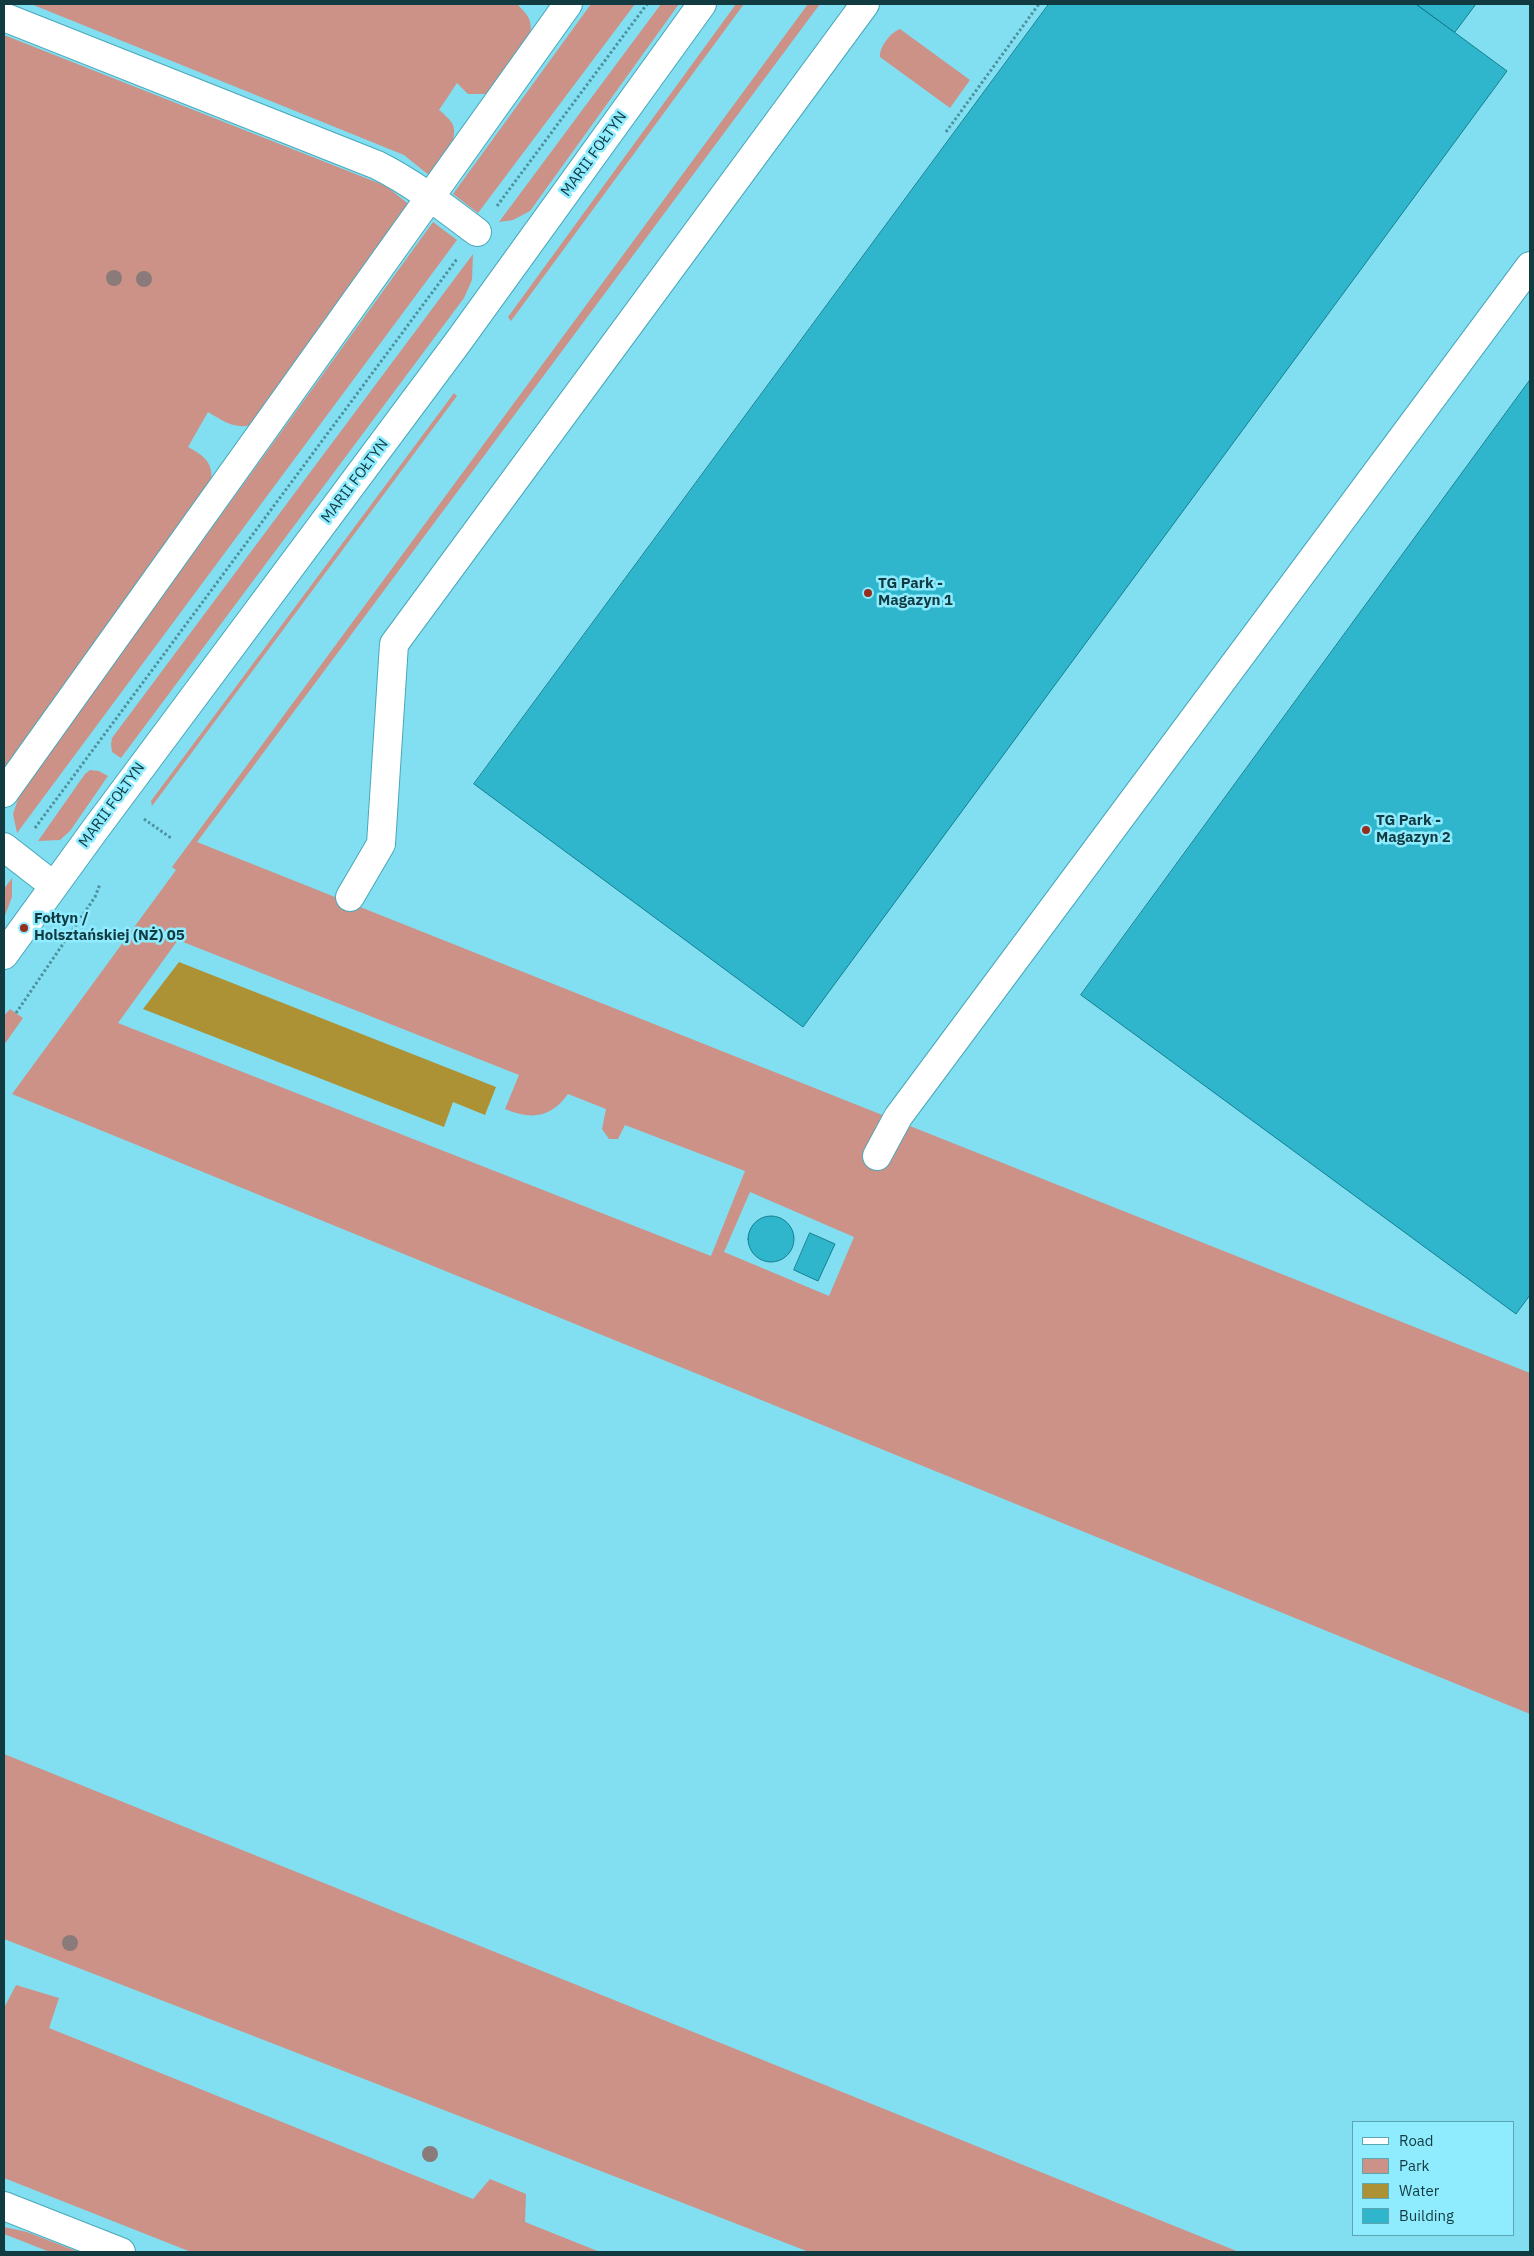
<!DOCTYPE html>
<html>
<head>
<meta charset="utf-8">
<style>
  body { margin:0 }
  #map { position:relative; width:1534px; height:2256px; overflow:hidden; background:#82dff1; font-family:"IBM Plex Sans",sans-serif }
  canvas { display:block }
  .frame { position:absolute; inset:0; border:5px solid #113a41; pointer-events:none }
  .legend { position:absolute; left:1352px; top:2121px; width:162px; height:115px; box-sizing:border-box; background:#8fecfe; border:1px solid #5da5b2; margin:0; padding:6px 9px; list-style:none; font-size:15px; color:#113a41 }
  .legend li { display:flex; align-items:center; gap:10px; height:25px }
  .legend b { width:25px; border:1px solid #5da5b2 }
</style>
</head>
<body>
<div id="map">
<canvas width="1534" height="2256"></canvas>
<div class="frame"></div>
<ul class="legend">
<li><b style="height:6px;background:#fff"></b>Road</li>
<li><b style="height:14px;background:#cc9287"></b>Park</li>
<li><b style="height:14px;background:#ad9135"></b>Water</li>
<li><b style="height:14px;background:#30b6cc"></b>Building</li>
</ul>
</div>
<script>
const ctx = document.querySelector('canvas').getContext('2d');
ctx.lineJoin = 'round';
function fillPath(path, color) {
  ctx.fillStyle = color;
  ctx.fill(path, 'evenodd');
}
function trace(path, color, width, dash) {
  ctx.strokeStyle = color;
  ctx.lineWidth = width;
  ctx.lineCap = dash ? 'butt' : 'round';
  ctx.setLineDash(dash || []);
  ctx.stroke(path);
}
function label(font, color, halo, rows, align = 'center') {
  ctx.font = font + ' "IBM Plex Sans",sans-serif';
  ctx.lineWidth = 5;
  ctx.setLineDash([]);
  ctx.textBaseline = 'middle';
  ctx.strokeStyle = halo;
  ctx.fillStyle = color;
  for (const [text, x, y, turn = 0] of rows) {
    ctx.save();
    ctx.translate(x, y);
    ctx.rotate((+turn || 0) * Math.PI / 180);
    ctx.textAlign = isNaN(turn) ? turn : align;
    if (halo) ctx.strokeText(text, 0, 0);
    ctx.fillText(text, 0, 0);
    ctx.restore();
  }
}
const green = new Path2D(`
  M31 4H517C528 15 533 20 530 37L487 94H468L457 83 439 110C444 114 451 120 453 125 459 143 439 163 430 176L404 155Z
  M591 4H635L478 213 453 194Z
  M661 4H679L530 211 513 220 499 222Z
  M736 4H744L511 321 508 317Z
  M808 4H820L197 842 1530 1373V1714L12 1094 176 870 172 867ZM178 940 519 1075 505 1109C531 1120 551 1118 568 1094L606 1109 602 1129 609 1139H618L625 1125 745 1171 711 1256 118 1023ZM750 1192 854 1237 829 1296 724 1252Z
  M900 29 970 80 950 108 880 57C879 47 891 32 900 29Z
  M4 35 386 186 411 206 253 425C233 429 225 422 208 412L188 447C205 456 214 463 211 484L4 768Z
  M433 222 457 240 17 833 13 814 20 793Z
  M473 254 472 280 464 298 121 758 112 752 111 744 112 738Z
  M454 393 457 396 152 806 151 801Z
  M90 770 99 771 108 776 70 831 60 840 38 841 85 774Z
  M12 878V897L4 918V889Z
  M10 1009 23 1018 4 1045V1016Z
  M4 1754 1239 2252H809L4 1939Z
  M16 1985 59 1998 49 2028 473 2199 490 2179 526 2194 525 2222 600 2252H191L4 2178V2008Z
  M4 2227 27 2232 79 2252H50L4 2234Z`);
const water = new Path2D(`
  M179 962 496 1087 485 1115 453 1102 444 1127 143 1009Z`);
const building = new Path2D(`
  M1049 4H1416L1507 71 803 1027 474 784Z
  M1416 4H1476L1455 32Z
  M1530 380V1295L1516 1314 1081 995Z
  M748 1239a23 23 0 1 1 46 0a23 23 0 1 1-46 0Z
  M810 1233 835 1244 818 1281 794 1270Z`);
const path = new Path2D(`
  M946 132 1039 4
  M497 206 647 4
  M144 819 171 838
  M35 828 457 259
  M16 1013 95 897 100 884
  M4 2251 6 2252`);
const minor = new Path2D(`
  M4 17 377 165C413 183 445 208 477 232
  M4 793 568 4
  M4 847 54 886
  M350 897 381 844 394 644 865 4
  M4 955 94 831 458 342 702 4
  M877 1156 898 1117 1530 266
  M4 2206 121 2252`);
const trees = [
  [114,278],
  [144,279],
  [70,1943],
  [430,2154]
];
const markers = [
  [868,593,5,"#972d1e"],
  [1366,830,5,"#972d1e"],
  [24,928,5,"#972d1e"]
];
const streetNames = [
  ["MARII FOŁTYN",594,154,-54],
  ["MARII FOŁTYN",355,481,-53],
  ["MARII FOŁTYN",112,805,-54]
];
const poiNames = [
  ["TG Park -",878,584],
  ["Magazyn 1",878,601],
  ["TG Park -",1376,821],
  ["Magazyn 2",1376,838],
  ["Fołtyn /",34,919],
  ["Holsztańskiej (NŻ) 05",34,936]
];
fillPath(green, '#cc9287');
fillPath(water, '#ad9135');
fillPath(building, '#30b6cc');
trace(building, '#127f90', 1);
trace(minor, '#48a7b8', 30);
trace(path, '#4c919d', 3, [2.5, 2.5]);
trace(minor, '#fff', 28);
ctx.fillStyle = '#8a7a7a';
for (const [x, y] of trees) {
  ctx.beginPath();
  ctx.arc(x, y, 8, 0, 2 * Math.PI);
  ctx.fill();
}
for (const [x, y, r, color] of markers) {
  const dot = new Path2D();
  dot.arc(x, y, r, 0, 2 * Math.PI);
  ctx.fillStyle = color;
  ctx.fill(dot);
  trace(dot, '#8fecfe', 2);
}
label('15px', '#113a41', '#8fecfe', streetNames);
label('bold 15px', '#113a41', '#8fecfe', poiNames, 'left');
</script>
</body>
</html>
